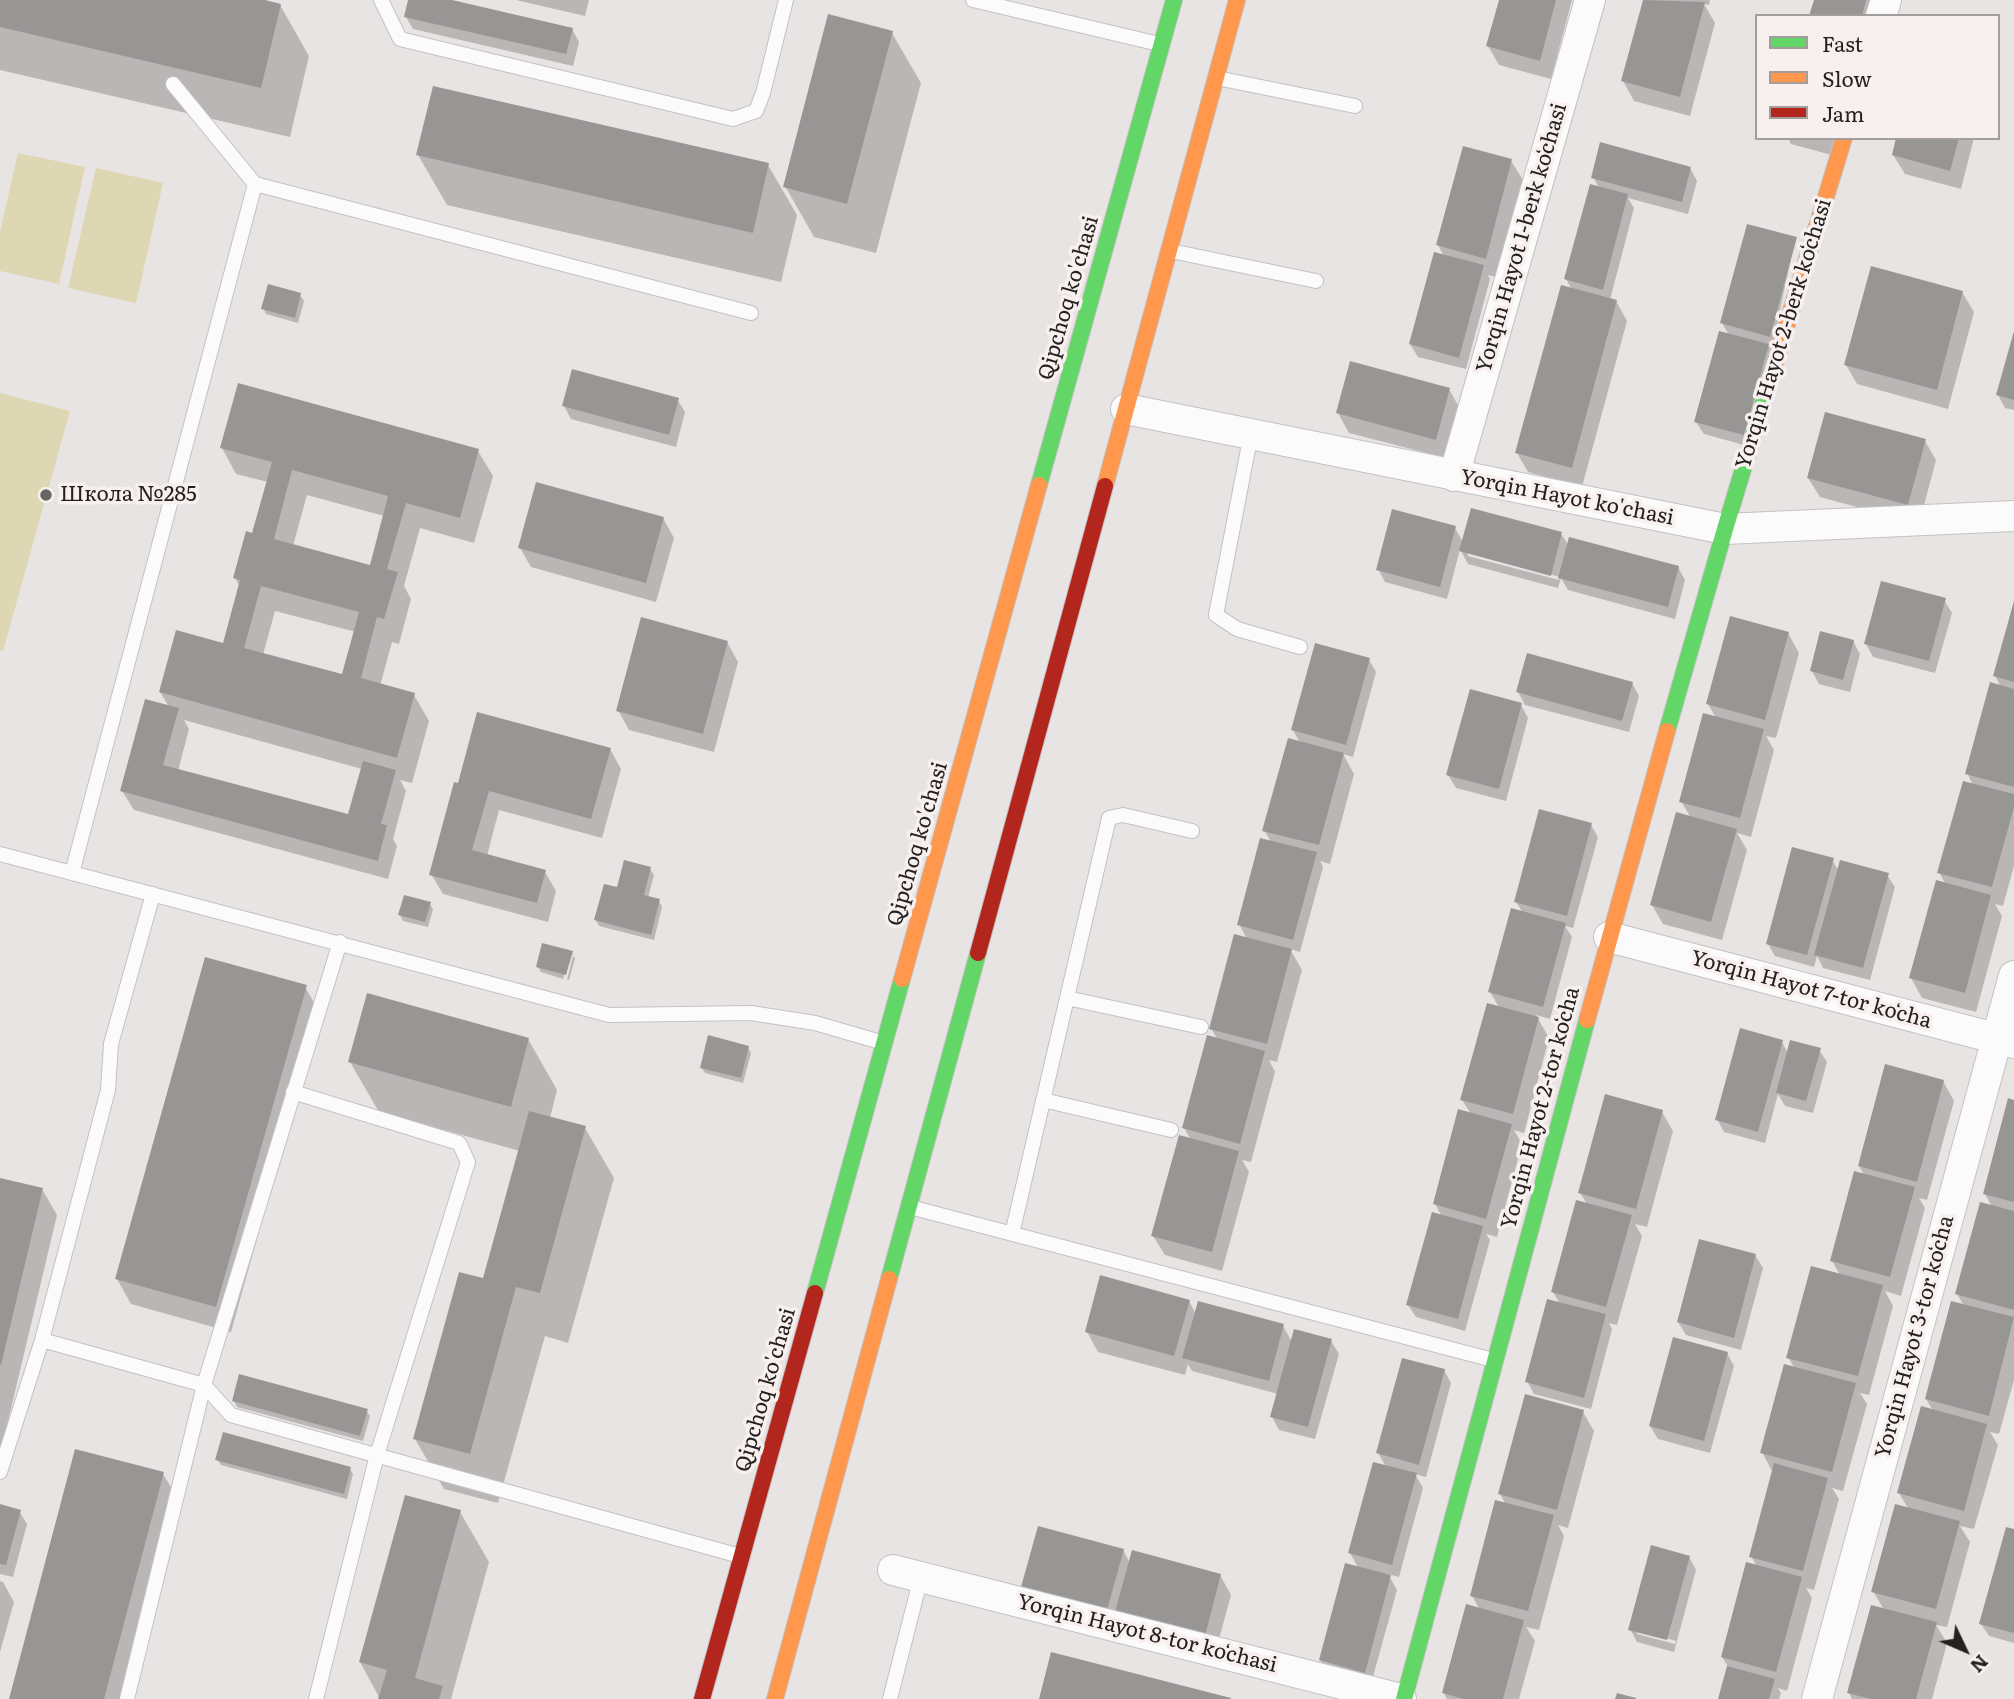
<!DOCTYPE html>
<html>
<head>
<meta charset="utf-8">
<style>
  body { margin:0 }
  #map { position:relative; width:2014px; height:1699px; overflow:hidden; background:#e8e4e3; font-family:Literata,serif }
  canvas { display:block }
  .legend { position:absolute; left:1755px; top:14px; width:245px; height:126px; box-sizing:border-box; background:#f7f0ee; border:2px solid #a39d9c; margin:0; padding:9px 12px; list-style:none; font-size:21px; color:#242120 }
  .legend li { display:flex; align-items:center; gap:14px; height:35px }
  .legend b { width:35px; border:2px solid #a39d9c }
  .north { position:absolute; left:1930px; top:1615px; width:70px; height:70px; -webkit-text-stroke:5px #f7f0ee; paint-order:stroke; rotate:134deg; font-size:19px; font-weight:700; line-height:28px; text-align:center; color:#242120 }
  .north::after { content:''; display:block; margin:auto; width:24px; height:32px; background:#242120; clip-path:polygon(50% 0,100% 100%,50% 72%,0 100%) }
</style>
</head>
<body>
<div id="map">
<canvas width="2014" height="1699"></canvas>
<ul class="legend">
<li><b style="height:9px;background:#63d668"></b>Fast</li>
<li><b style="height:9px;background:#ff974d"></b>Slow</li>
<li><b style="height:9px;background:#b3261e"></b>Jam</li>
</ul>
<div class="north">N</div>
</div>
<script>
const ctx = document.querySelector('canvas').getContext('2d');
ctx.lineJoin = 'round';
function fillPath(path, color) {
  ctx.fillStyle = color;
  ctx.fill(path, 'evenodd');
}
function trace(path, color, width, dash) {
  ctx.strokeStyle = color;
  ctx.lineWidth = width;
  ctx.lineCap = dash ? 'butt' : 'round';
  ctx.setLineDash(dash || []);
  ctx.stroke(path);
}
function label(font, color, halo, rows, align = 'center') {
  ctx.font = font + ' Literata,serif';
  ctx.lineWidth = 7;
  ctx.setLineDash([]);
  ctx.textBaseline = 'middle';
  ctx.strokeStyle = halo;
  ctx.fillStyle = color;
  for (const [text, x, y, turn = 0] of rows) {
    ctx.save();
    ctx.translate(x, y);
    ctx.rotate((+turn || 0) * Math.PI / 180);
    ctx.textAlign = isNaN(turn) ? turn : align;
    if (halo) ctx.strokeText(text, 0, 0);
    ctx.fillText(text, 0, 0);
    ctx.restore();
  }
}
const green = new Path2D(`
  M18 153 85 167 59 284 0 271V232Z
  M96 168 163 183 136 303 68 288Z
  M0 393 70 411 3 651 0 650Z`);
const shadow = new Path2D(`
  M0 0H257L280 5 309 56 290 137 0 70Z
  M410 0H445L572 29 579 42 573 66 413 29 406 17Z
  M516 0H589L585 16Z
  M1501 0H1572L1551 79 1499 65 1488 46Z
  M1645 0H1710L1709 5 1704 4 1715 23 1690 116 1634 101 1623 81Z
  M1815 0H1876L1872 16 1811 15Z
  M892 33 921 83 876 253 814 237 785 186Z
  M1788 138H1844L1839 157 1791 144Z
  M1898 138H1974L1961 189 1905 174 1893 155Z
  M418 155 768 165 797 215 781 282 447 205Z
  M1511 161 1523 180 1496 277 1488 275 1490 279 1466 369 1418 357 1410 344 1444 256 1438 245Z
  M1690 168 1697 181 1688 214 1628 198 1634 208 1610 300 1616 301 1627 321 1582 487 1528 472 1517 453 1572 290 1566 279 1599 188 1593 177Z
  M1795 239 1751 447 1704 434 1696 422 1729 335 1722 323Z
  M1962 292 1974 312 1948 409 1857 384 1846 365Z
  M300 295 304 301 298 323 266 314 263 308Z
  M2014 335V410L2005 408 1998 395Z
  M1449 389 1460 409 1446 458 1349 433 1338 413Z
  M677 399 685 412 676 447 571 419 564 406Z
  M1925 441 1936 460 1919 524 1820 497 1808 478Z
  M222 448 478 451 493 476 474 543 420 528 404 586 411 599 399 644 392 642 380 686 414 695 429 721 412 783 400 780 406 791 393 839 397 846 388 879 134 810 122 791 169 707 160 692 224 645 240 587 235 578 254 535 268 482 236 474ZM307 495 384 516 371 567 293 546ZM275 611 356 632 344 676 263 655ZM184 720 362 769 349 817 178 771 189 729Z
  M663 518 674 538 656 602 531 567 520 548Z
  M1455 528 1463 542 1561 534 1569 546 1678 567 1685 580 1675 619 1568 590 1561 578 1558 588 1468 564 1460 549 1447 599 1385 582 1378 569ZM1468 552 1560 577 1559 580 1468 556Z
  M1944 600 1952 613 1935 673 1873 657 1866 644Z
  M2014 604V866L2003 906 1995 904 2002 916 1976 1012 1922 998 1911 978 1946 885 1939 872 1973 785 1967 773 2001 687 1995 676Z
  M1788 633 1799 653 1776 738 1766 736 1774 750 1751 837 1737 833 1747 850 1722 940 1663 924 1652 905 1691 818 1681 801 1716 718 1708 704Z
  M1853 641 1860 654 1850 692 1819 684 1812 671Z
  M727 642 738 662 714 752 629 730 618 710Z
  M1369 660 1376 672 1353 757 1343 754 1354 774 1330 864 1320 861 1323 867 1300 952 1290 949 1302 970 1277 1062 1269 1060 1275 1072 1251 1162 1242 1160 1249 1172 1222 1271 1165 1255 1153 1236 1191 1140 1184 1128 1217 1039 1211 1028 1247 939 1239 924 1271 842 1264 830 1300 743 1293 730Z
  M1632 683 1639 696 1629 732 1525 705 1518 692Z
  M1521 705 1528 718 1506 801 1456 788 1448 775Z
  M610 749 621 769 602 838 499 810 487 856 545 872 556 891 548 922 443 894 431 874 456 784Z
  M1591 825 1598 837 1573 928 1565 926 1572 937 1550 1019 1536 1015 1549 1038 1524 1133 1514 1130 1522 1144 1497 1237 1486 1234 1490 1240 1465 1331 1416 1317 1408 1305 1442 1217 1435 1204 1471 1114 1462 1100 1500 1009 1490 992 1523 913 1516 902Z
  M1832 860 1839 871 1887 875 1895 887 1870 980 1823 968 1817 956 1814 967 1775 956 1768 944Z
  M650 869 654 875 648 898 659 901 662 907 654 940 599 926 596 920 618 889Z
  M429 903 433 909 428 927 403 921 400 915Z
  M572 953 573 955H570L563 979 541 972 538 967Z
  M573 956 575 958 569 980H567Z
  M305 987 320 1013 231 1332 131 1304 117 1279Z
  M528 1039 557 1090 550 1118 585 1128 614 1178 568 1343 545 1336 498 1503 444 1489 415 1439 484 1280 520 1151 379 1112 350 1062Z
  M1782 1042 1788 1053 1819 1050 1827 1062 1813 1113 1785 1106 1778 1094 1765 1143 1724 1132 1717 1119Z
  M748 1047 751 1053 743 1083 705 1073 701 1067Z
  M1943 1081 1954 1101 1927 1200 1919 1198 1925 1208 1901 1296 1885 1291 1893 1306 1869 1395 1860 1393 1867 1404 1843 1491 1832 1488 1839 1499 1814 1590 1806 1588 1812 1598 1787 1691 1778 1688 1781 1693 1779 1699H1720L1729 1668 1722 1657 1757 1567 1751 1556 1773 1473 1762 1452 1795 1369 1788 1357 1840 1275 1832 1261 1865 1176 1859 1166Z
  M2014 1101V1380L1999 1434 1990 1432 1998 1445 1974 1529 1960 1526 1970 1542 1947 1627 1936 1625 1947 1643 1932 1699H1852L1849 1693 1884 1610 1873 1591 1909 1510 1899 1493 1933 1411 1926 1399 1964 1306 1957 1294 1992 1207 1985 1194Z
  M1662 1112 1673 1131 1647 1227 1635 1224 1642 1236 1617 1325 1609 1323 1612 1329 1591 1409 1534 1394 1527 1381 1560 1304 1553 1292 1587 1204 1580 1193Z
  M0 1180 42 1189 57 1215 0 1455Z
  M1755 1255 1763 1268 1741 1350 1686 1335 1678 1322Z
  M1189 1301 1196 1314 1283 1326 1292 1342 1331 1341 1339 1354 1315 1439 1279 1430 1272 1417 1278 1394 1192 1371 1188 1364 1185 1375 1098 1352 1087 1332Z
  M1727 1353 1734 1366 1710 1453 1658 1439 1650 1426Z
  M1444 1370 1451 1383 1426 1477 1415 1474 1423 1488 1399 1577 1388 1574 1397 1590 1371 1684 1328 1673 1320 1660 1359 1569 1350 1553 1386 1467 1378 1453Z
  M234 1401 366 1410 370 1416 363 1441 237 1407Z
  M1583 1412 1594 1431 1568 1528 1558 1525 1564 1536 1539 1630 1526 1627 1535 1641 1519 1699H1447L1444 1693 1480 1610 1472 1596 1506 1505 1500 1494Z
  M217 1459 350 1469 353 1474 347 1499 221 1465Z
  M163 1474 178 1499 125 1699H11Z
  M0 1506 19 1511 27 1524 13 1577 0 1574Z
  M460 1512 489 1562 451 1699H380L360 1662Z
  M2014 1531V1643L1989 1636 1981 1624Z
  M1123 1550 1130 1563 1220 1575 1231 1595 1215 1654 1034 1606 1023 1587Z
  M1689 1557 1696 1570 1674 1652 1637 1642 1630 1629ZM1637 1630 1676 1641 1675 1644 1637 1634Z
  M0 1581 3 1582 14 1602 0 1652Z`);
const building = new Path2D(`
  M0 0H265L281 4 261 88 0 27Z
  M408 0H452L573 28 566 54 404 17Z
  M1499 0H1556L1540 61 1486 46Z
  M1643 0 1705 2 1680 97 1621 81Z
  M1814 0H1866L1862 16H1809Z
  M828 14 893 31 847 204 783 187Z
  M433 86 769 163 753 233 416 155Z
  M1896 138H1959L1950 171 1892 155Z
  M1600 142 1691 167 1682 202 1591 178Z
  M1463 146 1512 159 1486 259 1436 245Z
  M1590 184 1628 194 1603 290 1564 279Z
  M1747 224 1797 237 1770 337 1720 323Z
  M1434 252 1484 265 1459 358 1409 344Z
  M1871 266 1963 291 1937 390 1844 365Z
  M268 284 301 293 295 318 261 309Z
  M1561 285 1617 300 1572 468 1515 453Z
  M1719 331 1769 344 1744 435 1694 422Z
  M2014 331V400L1996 395Z
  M1350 361 1450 388 1436 440 1336 413Z
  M572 369 679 398 669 435 562 406Z
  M238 383 479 449 460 518 406 503 387 569 398 572 384 619 377 617 361 678 415 693 397 758 159 692 176 630 223 643 240 580 233 578 246 531 252 533 272 462 220 448ZM292 470 388 496 370 565 274 539ZM261 586 359 612 342 674 244 648Z
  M1825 412 1926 439 1908 505 1807 478Z
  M536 482 664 517 646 583 518 548Z
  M1471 508 1562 532 1551 576 1459 551Z
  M1392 509 1456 526 1440 587 1376 570Z
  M1569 537 1679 566 1668 607 1558 578Z
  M1881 581 1946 598 1929 661 1864 644Z
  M2014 601V682L1993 676Z
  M1730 616 1789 632 1765 720 1706 704Z
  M641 617 728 641 703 734 616 711Z
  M1820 631 1854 640 1843 680 1810 671Z
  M1315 643 1370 658 1346 745 1291 730Z
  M1527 653 1633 682 1622 721 1516 692Z
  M1990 682 2014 689V787L1965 774Z
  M1470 689 1522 703 1499 789 1446 775Z
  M145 699 179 708 163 765 348 814 363 761 396 770 381 824 387 825 378 861 120 791Z
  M477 712 611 748 591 819 489 791 472 850 546 870 537 903 429 875 454 782 458 783Z
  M1703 713 1764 729 1740 818 1679 802Z
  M1288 738 1344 753 1319 845 1262 831Z
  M1963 781 2014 794V807L1992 887 1937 873Z
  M1539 809 1592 823 1567 916 1514 902Z
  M1676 812 1737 829 1711 922 1650 905Z
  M1260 838 1317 852 1293 940 1237 925Z
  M1792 847 1834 858 1807 955 1766 944Z
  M624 860 651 867 644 895 660 899 651 935 594 920 604 884 617 887Z
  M1840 860 1889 873 1863 968 1814 955Z
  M1936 880 1991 895 1965 993 1909 978Z
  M404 895 431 902 425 922 398 915Z
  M1511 908 1566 923 1543 1007 1488 992Z
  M1234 934 1292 949 1267 1044 1209 1029Z
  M542 943 573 951 566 975 536 967Z
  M205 957 307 985 216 1307 115 1279Z
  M367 993 529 1038 511 1107 348 1062Z
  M1487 1003 1539 1017 1513 1114 1460 1100Z
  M1740 1028 1783 1040 1758 1132 1715 1120Z
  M708 1035 749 1046 741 1078 700 1068Z
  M1207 1035 1265 1051 1240 1144 1182 1128Z
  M1790 1040 1821 1048 1806 1101 1776 1093Z
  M1885 1064 1944 1080 1917 1182 1858 1166Z
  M1605 1094 1663 1110 1636 1209 1578 1193Z
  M2008 1098 2014 1100V1202L1983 1194Z
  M1458 1109 1512 1124 1486 1219 1433 1204Z
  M529 1111 586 1126 540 1293 516 1287 470 1454 413 1439 459 1272 483 1278Z
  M1179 1135 1239 1151 1212 1252 1151 1236Z
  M1854 1171 1915 1187 1890 1277 1830 1261Z
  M0 1178 43 1188 1 1365H0Z
  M1576 1200 1632 1215 1606 1307 1551 1292Z
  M1980 1202 2014 1211V1310L1955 1294Z
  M1432 1212 1483 1226 1458 1319 1406 1305Z
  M1699 1239 1756 1254 1734 1338 1677 1322Z
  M1811 1266 1883 1285 1858 1376 1786 1358Z
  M1100 1275 1190 1300 1174 1356 1085 1332Z
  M1547 1299 1606 1314 1584 1398 1525 1382Z
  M1198 1301 1284 1324 1269 1381 1182 1358Z
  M1951 1301 2014 1317 1989 1416 1925 1399Z
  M1294 1329 1332 1339 1308 1427 1270 1417Z
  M1673 1337 1728 1352 1704 1441 1649 1426Z
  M1402 1358 1445 1369 1419 1465 1376 1453Z
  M1784 1364 1856 1383 1832 1472 1760 1453Z
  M239 1374 368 1409 360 1436 232 1401Z
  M1525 1394 1584 1410 1557 1510 1498 1494Z
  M1921 1406 1987 1424 1964 1511 1897 1493Z
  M223 1432 351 1467 344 1494 215 1460Z
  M75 1449 164 1472 104 1699H9Z
  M1373 1462 1417 1473 1392 1565 1348 1553Z
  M1774 1463 1828 1478 1803 1571 1749 1557Z
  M405 1495 461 1510 415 1678 443 1686 439 1699H378L387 1670 359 1662Z
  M1495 1500 1554 1515 1528 1611 1470 1596Z
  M0 1504 21 1510 6 1565 0 1564Z
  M1895 1504 1960 1521 1936 1609 1871 1592Z
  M1038 1526 1124 1549 1107 1610 1021 1587Z
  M2006 1527 2014 1529V1633L1979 1624Z
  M1651 1545 1690 1556 1667 1640 1628 1630Z
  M1132 1550 1221 1574 1205 1636 1115 1612Z
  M1746 1562 1802 1577 1776 1672 1721 1657Z
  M1345 1563 1391 1575 1365 1673 1319 1660Z
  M1466 1604 1524 1620 1503 1699H1464L1442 1693Z
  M1871 1605 1937 1622 1916 1699H1871L1847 1693Z
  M1051 1652 1231 1698V1699H1039Z
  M1727 1666 1775 1679 1769 1699H1718Z
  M1617 1693 1636 1698V1699H1615Z`);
const lane = new Path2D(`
  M381 0 400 39 733 119 756 111 763 93 786 0
  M973 0 1159 44
  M1217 78 1355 106
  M173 84 255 184 751 313
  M1171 251 1316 281
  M1251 434 1216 615 1237 629 1300 647
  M0 854 609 1015 751 1013 815 1023 884 1043
  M72 873 255 184
  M1067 998 1201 1027
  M293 1092 459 1143 468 1162 377 1455 316 1699
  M1043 1100 1171 1130
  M910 1207 1493 1360
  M1012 1234 1109 818 1123 815 1192 831
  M42 1340 204 1385 231 1415 740 1556
  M0 1472 42 1340 108 1090 111 1044 153 894
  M127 1699 204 1385 340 942
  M890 1699 921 1577`);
const street = new Path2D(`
  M1881 16 1886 0
  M1126 409 1725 529 2014 516
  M1454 476 1590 0
  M1609 937 2014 1043
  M893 1570 1401 1699
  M1817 1699 2014 976`);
const fast = new Path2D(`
  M1039 485 1174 0
  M1667 731 1725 529 1775 363
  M889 1279 978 953
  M815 1293 902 979
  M1404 1699 1587 1020`);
const slow = new Path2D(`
  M1775 363 1844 138
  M1105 486 1237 0
  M902 979 1039 485
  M1587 1020 1667 731
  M775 1699 889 1279`);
const jam = new Path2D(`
  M978 953 1105 486
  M702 1699 815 1293`);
const markers = [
  [46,495,7,"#696564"]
];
const streetNames = [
  ["Yorqin Hayot 1-berk koʻchasi",1522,238,-74],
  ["Qipchoq ko'chasi",1069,298,-74],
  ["Yorqin Hayot 2-berk koʻchasi",1784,334,-73],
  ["Yorqin Hayot ko'chasi",1567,498,11],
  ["Qipchoq ko'chasi",918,844,-74],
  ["Yorqin Hayot 7-tor koʻcha",1811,990,15],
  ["Yorqin Hayot 2-tor koʻcha",1541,1108,-75],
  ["Yorqin Hayot 3-tor koʻcha",1915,1337,-75],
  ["Qipchoq ko'chasi",766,1390,-74],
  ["Yorqin Hayot 8-tor koʻchasi",1147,1634,14]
];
const poiNames = [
  ["Школа №285",60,495]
];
fillPath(green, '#ded7b3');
fillPath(shadow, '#0003');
fillPath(building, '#989695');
trace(lane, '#c4c1c0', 16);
trace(street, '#c4c1c0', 32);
trace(fast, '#c4c1c0', 18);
trace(slow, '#c4c1c0', 18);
trace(jam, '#c4c1c0', 18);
trace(lane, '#fcfbfb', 14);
trace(street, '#fcfbfb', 30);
trace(fast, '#63d668', 16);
trace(slow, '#ff974d', 16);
trace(jam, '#b3261e', 16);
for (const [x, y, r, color] of markers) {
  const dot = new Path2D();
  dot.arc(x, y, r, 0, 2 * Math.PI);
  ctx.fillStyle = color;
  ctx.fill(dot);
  trace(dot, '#f7f0ee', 2.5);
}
label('21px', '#242120', '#f7f0ee', streetNames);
label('21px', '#242120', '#f7f0ee', poiNames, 'left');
</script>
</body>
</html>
